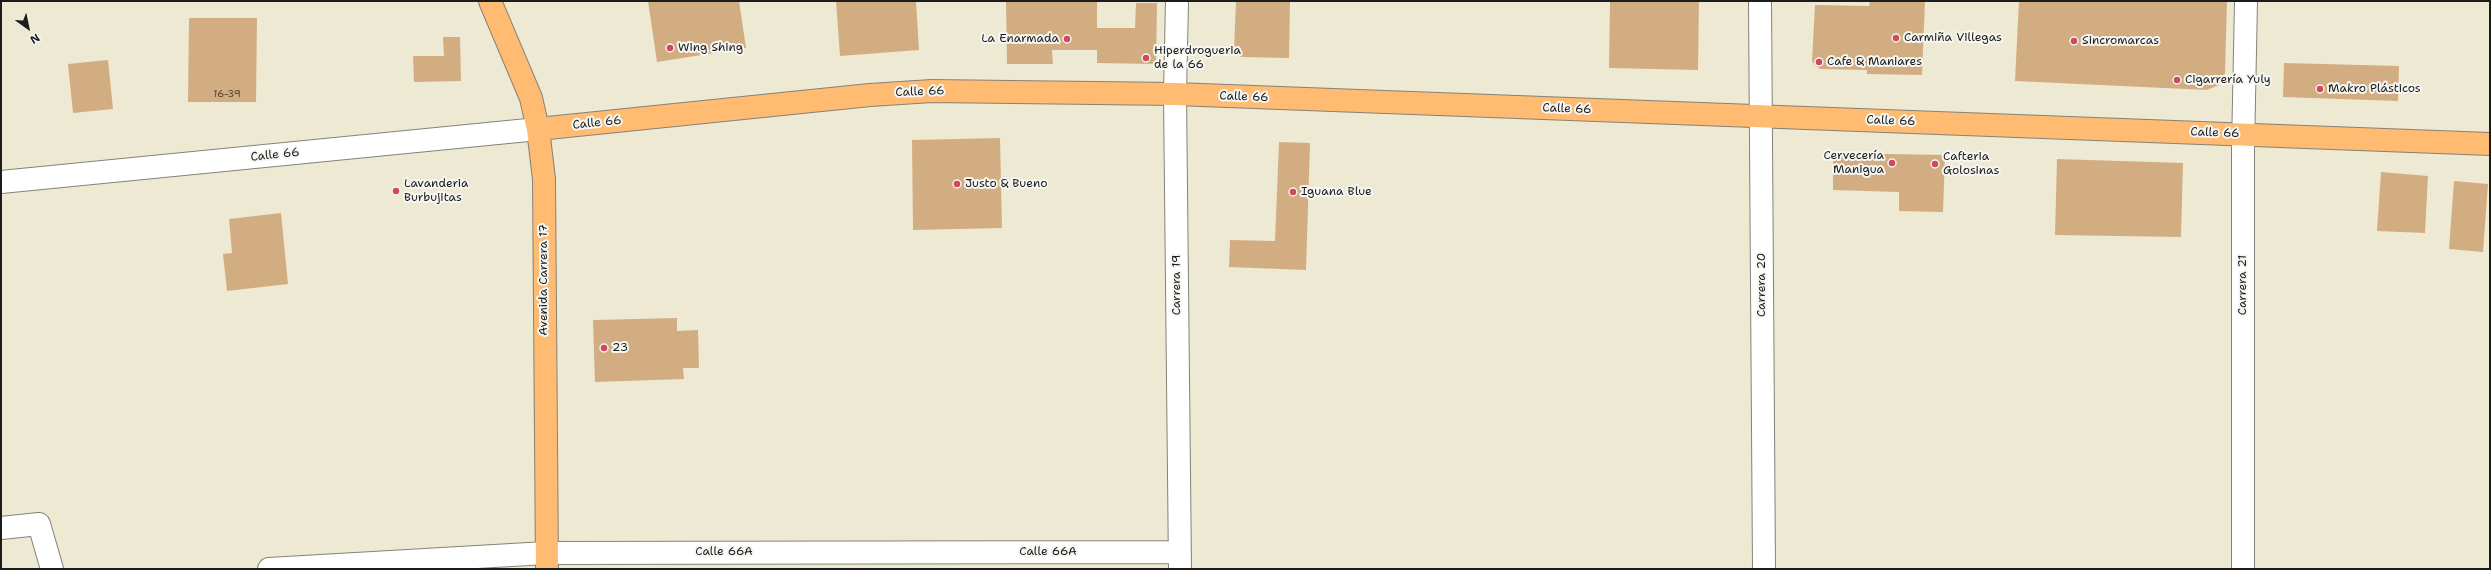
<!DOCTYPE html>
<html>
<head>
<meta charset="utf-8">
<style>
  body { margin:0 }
  #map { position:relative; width:2491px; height:570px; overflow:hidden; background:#eee9d3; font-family:"Shantell Sans",sans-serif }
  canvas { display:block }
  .frame { position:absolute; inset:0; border:2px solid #1c1c1c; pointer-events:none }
  .north { position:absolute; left:8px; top:8px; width:40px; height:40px; -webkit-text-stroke:3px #f6f6f2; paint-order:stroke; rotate:147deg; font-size:11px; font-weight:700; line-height:16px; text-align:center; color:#1c1c1c }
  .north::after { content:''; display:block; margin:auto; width:14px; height:18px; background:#1c1c1c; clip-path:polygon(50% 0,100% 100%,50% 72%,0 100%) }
</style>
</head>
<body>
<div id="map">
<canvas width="2491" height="570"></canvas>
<div class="frame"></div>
<div class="north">N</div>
</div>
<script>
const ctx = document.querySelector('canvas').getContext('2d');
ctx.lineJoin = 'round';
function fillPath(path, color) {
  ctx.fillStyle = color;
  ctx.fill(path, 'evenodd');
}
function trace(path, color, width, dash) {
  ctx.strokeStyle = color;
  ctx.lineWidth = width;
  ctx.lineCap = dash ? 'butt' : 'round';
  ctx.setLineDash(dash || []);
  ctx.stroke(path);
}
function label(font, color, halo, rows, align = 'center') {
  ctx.font = font + ' "Shantell Sans",sans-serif';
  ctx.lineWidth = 4;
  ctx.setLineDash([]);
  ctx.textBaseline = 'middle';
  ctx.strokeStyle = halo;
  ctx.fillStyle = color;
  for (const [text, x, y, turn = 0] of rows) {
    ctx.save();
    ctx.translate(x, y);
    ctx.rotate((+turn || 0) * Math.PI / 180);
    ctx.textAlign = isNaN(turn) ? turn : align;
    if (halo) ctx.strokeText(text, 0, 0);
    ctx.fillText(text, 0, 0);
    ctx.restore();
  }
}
const building = new Path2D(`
  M648 1H739L746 48 657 62Z
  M836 1H916L919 50 840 56Z
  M1006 1H1097V28H1135L1136 3H1157L1156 64 1097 63V50H1052L1053 64H1007Z
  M1236 1H1290L1289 58 1241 57 1236 53 1234 50Z
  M1610 1H1699L1698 70 1609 68Z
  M1870 1H1925L1922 75 1867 74V70L1820 69 1815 65 1812 61 1815 5 1869 6Z
  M2019 1H2227L2225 73 2219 85 2207 90 2015 81Z
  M189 18H257L256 102H188Z
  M443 37H460L461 81 414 82 413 56H444Z
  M108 60 113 109 73 113 68 64Z
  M2284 63 2399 66 2398 101 2283 97Z
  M1000 138 1002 228 913 230 912 140Z
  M1279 142 1310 143 1306 270 1229 267 1230 240 1275 241Z
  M1833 153 1945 155 1943 212 1899 211V192L1833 190Z
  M2057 159 2183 163 2181 237 2055 235Z
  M2381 172 2428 176 2425 233 2377 231Z
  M2454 181 2488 184 2483 252 2449 249Z
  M281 213 288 284 227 291 223 254 232 253 229 219Z
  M677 318V331L698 330 699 368H683L684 379 595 382 593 320Z`);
const minor = new Path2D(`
  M1177 1 1175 94 1180 569
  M1760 1 1764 569
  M1 182 538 129
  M1 528 39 524 52 569
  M269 569 546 553 1179 552
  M2243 569V149L2246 1`);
const major = new Path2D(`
  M490 1 531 98 538 129 544 179 547 569
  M538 129 870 95 932 91 1175 94 2490 144`);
const markers = [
  [1896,38,4,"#d1495b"],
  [1067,39,4,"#d1495b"],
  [2074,41,4,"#d1495b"],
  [670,48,4,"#d1495b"],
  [1146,58,4,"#d1495b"],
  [1819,62,4,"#d1495b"],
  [2177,80,4,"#d1495b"],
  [2320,89,4,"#d1495b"],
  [1892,163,4,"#d1495b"],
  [1935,164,4,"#d1495b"],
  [957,184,4,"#d1495b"],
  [396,191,4,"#d1495b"],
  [1293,192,4,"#d1495b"],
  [604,348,4,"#d1495b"]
];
const numberNames = [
  ["16-39",227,94]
];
const poiNames = [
  ["Carmiña Villegas",1904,38],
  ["La Enarmada",1059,39,"right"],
  ["Sincromarcas",2082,41],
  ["Wing Shing",678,48],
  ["Hiperdrogueria",1154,51],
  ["de la 66",1154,65],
  ["Cafe & Maniares",1827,62],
  ["Cigarrería Yuly",2185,80],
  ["Makro Plásticos",2328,89],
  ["Cervecería",1884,156,"right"],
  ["Manigua",1884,170,"right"],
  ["Cafteria",1943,157],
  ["Golosinas",1943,171],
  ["Lavanderia",404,184],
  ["Burbujitas",404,198],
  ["Justo & Bueno",965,184],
  ["Iguana Blue",1301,192],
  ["23",612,348]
];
const streetNames = [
  ["Calle 66",920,92,-2],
  ["Calle 66",1244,97,2],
  ["Calle 66",1567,109,2],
  ["Calle 66",1891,121,2],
  ["Calle 66",597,123,-6],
  ["Calle 66",2215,133,2],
  ["Calle 66",275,155,-6],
  ["Avenida Carrera 17",544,280,-90],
  ["Carrera 19",1177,285,-90],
  ["Carrera 20",1762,285,-90],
  ["Carrera 21",2243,285,-90],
  ["Calle 66A",724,552],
  ["Calle 66A",1048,552]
];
fillPath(building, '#d3ad82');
trace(minor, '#858278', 24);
trace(major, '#858278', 24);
trace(minor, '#fff', 22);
trace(major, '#febb71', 22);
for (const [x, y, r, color] of markers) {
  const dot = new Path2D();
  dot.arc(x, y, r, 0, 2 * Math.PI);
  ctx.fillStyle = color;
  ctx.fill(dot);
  trace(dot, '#f6f6f2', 1.5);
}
label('10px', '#4a4036', null, numberNames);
label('12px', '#1c1c1c', '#f6f6f2', poiNames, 'left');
label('12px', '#1c1c1c', '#f6f6f2', streetNames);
</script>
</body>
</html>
